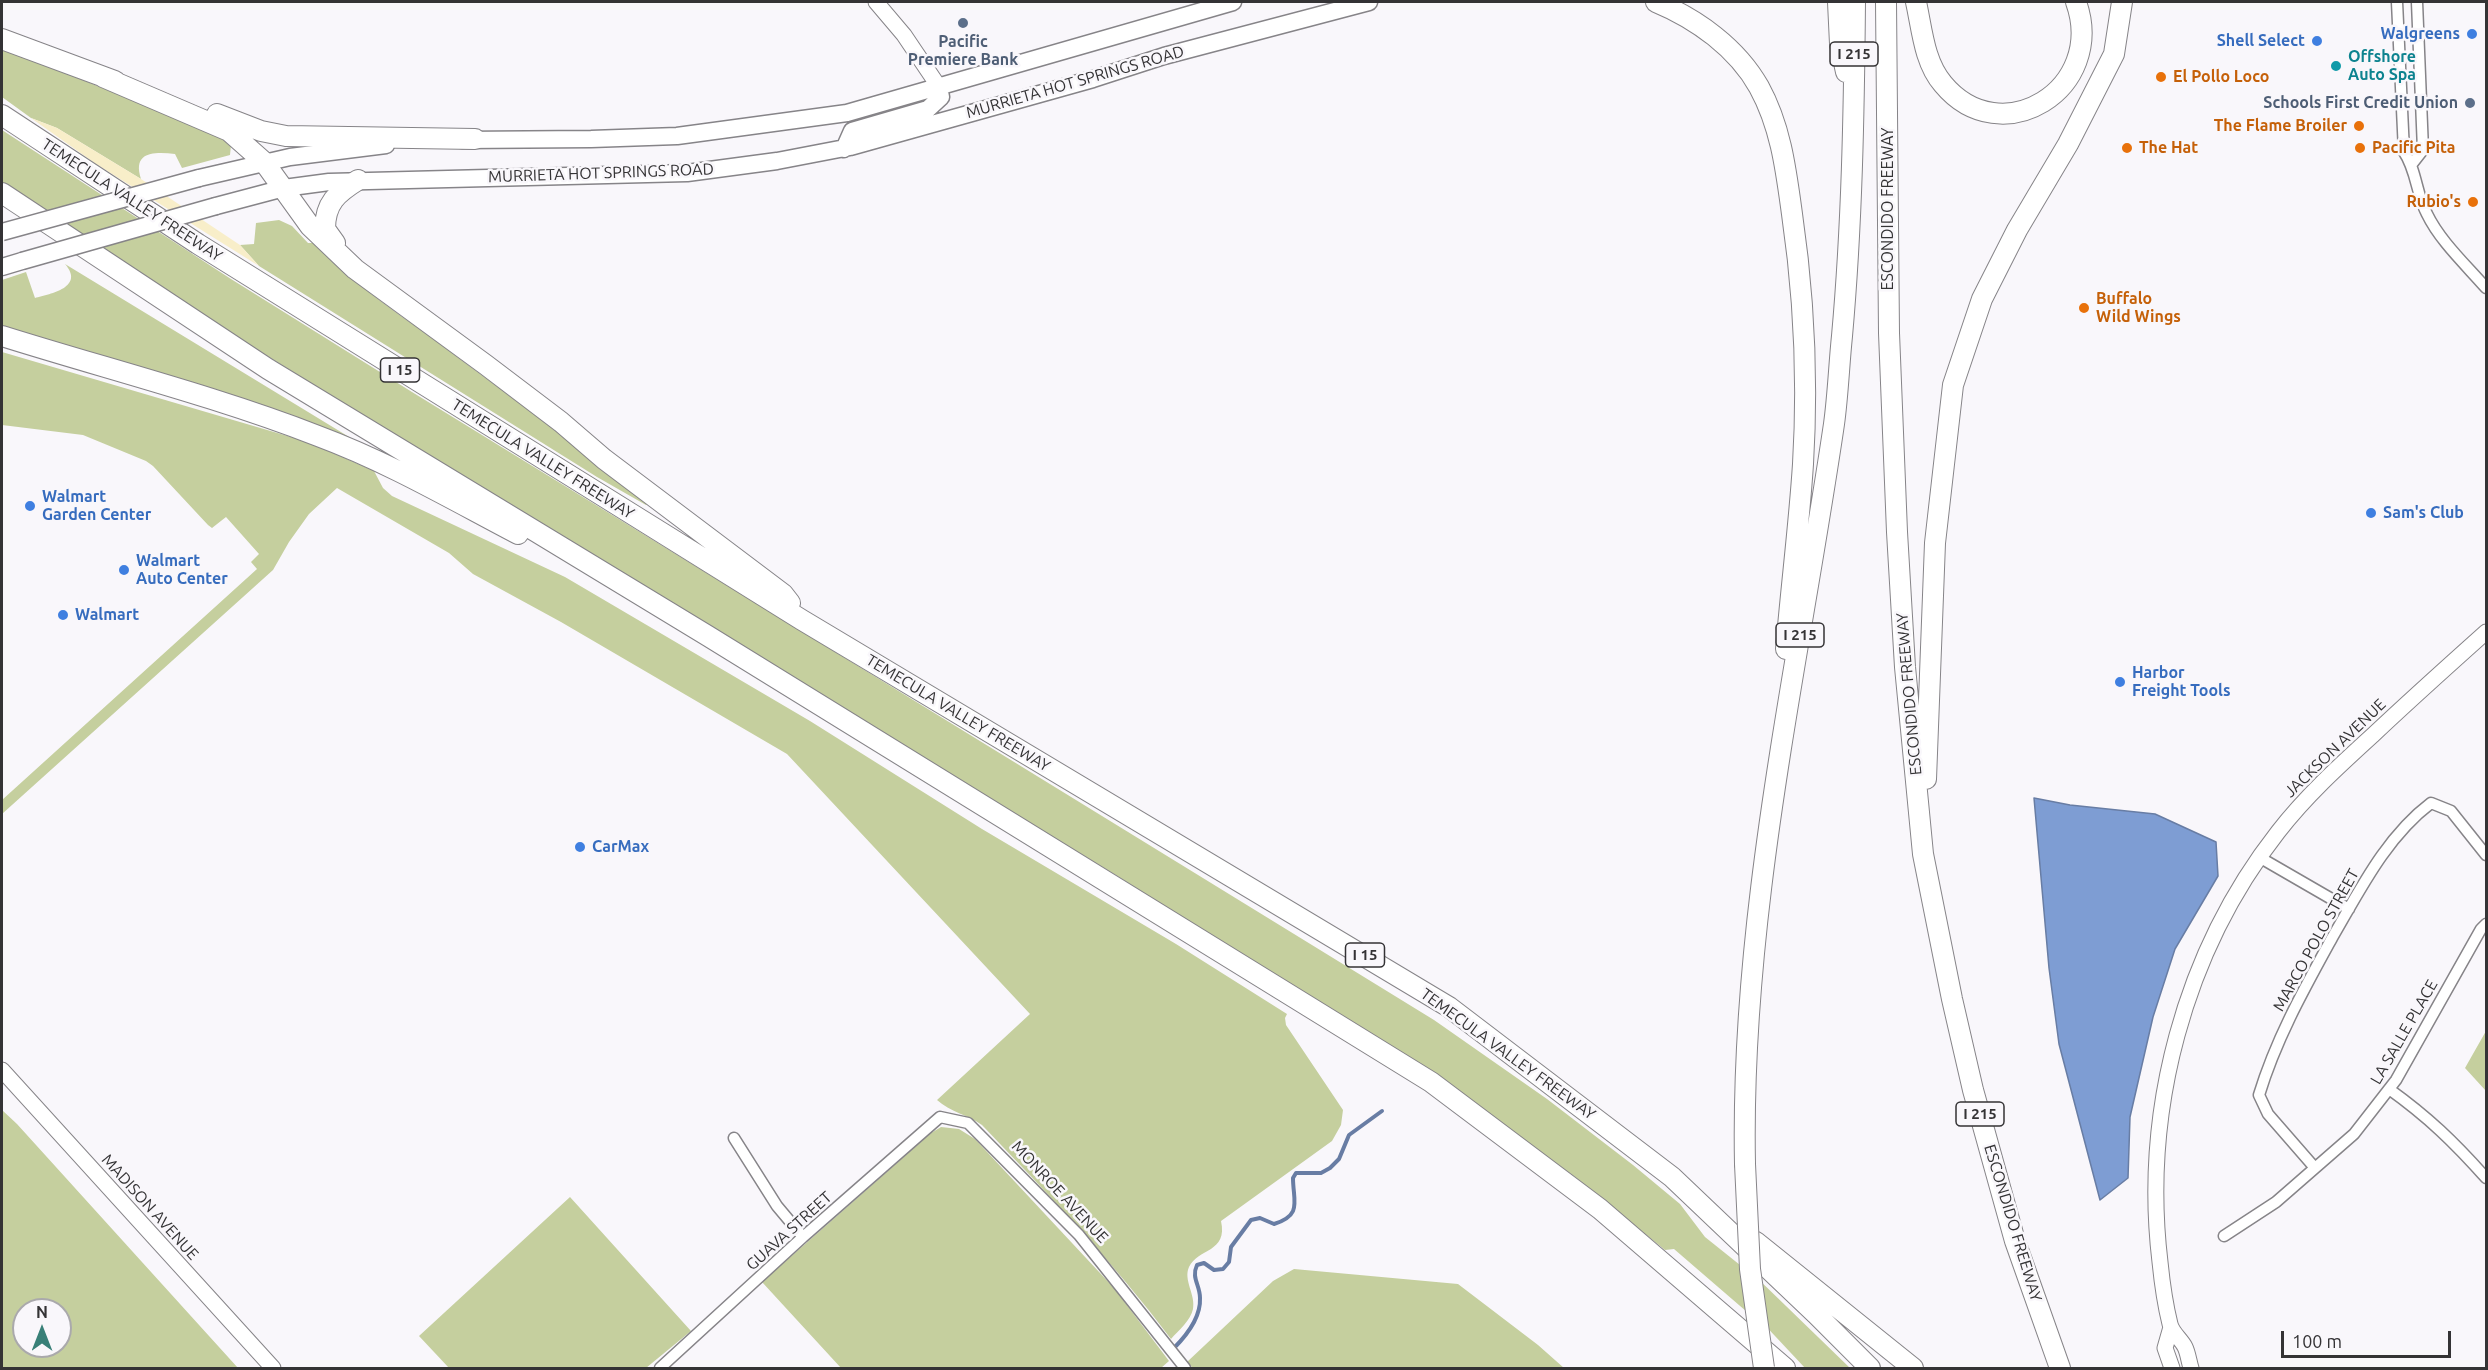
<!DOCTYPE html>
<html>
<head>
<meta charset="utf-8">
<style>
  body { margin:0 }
  #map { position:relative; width:2488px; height:1370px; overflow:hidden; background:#f9f7fb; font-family:Ubuntu,sans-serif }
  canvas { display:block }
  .frame { position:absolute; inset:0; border:3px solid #343335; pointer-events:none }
  .north { position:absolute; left:12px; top:1298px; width:60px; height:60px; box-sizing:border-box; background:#f9f7fb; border:2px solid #aaa9ac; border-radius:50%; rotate:0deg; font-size:16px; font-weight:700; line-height:24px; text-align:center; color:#343335 }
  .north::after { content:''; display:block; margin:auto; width:21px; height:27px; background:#398078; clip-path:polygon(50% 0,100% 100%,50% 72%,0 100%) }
  .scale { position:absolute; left:2281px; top:1331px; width:170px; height:27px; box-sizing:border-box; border:3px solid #343335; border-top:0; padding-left:8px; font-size:18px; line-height:21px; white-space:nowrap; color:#343335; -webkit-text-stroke:4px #f9f7fb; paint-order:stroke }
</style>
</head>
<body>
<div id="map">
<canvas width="2488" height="1370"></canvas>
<div class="frame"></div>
<div class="north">N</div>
<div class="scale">100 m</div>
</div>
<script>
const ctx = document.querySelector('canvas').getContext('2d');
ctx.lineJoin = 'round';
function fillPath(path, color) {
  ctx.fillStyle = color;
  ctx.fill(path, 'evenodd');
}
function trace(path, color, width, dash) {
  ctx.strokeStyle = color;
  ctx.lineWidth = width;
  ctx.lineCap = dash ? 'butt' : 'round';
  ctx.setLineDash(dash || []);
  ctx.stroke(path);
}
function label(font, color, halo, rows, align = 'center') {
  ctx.font = font + ' Ubuntu,sans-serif';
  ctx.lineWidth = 5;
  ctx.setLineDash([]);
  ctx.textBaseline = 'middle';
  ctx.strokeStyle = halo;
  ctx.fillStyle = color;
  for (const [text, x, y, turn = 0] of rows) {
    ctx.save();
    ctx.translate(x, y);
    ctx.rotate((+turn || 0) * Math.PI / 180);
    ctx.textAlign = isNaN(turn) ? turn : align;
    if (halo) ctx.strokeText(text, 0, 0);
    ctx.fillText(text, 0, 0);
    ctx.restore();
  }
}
const green = new Path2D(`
  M2 47 222 137 231 145 230 155 182 168 175 154C155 152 132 151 141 179L57 128 31 118 2 97Z
  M2 130 231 279 412 392 1434 1020 1547 1099 1633 1165 1680 1204 1705 1237 1745 1269 1754 1318 1674 1249 1665 1250 1575 1177 1443 1081 1114 874 436 461 187 306 2 182Z
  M279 220 292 226 308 243H315C349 281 395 311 436 341 507 394 579 447 648 503L646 505 597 477 259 266 240 245 254 244 256 223Z
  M65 264 359 443 2 333V280L26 272 35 298C51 294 85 287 65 264Z
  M2 352 308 442 374 471 383 488 392 496 565 577 810 721 982 829 1176 944 1287 1014 1285 1018 1286 1025 1343 1110 1341 1125 1332 1141 1221 1221C1228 1253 1198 1248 1189 1267 1183 1280 1196 1295 1193 1309 1191 1320 1178 1331 1171 1339 1114 1263 1048 1194 982 1125 968 1115 950 1112 937 1100L1030 1014 787 754 561 622 473 574 449 553 337 488 309 514 289 542 273 570 2 814V800L257 569 251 562 259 554 226 517 212 528 208 525 153 466 146 461 83 435 2 425Z
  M2486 1031V1091L2465 1068Z
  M2 1110 17 1124 238 1368H2ZM24 1310H60V1346H24Z
  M941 1127 959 1129 975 1139 1114 1288 1169 1361 1161 1368H841L762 1282 931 1133Z
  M570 1197 691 1331 646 1368H449L419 1336Z
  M1294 1269 1458 1284 1538 1345 1564 1368H1193L1187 1362 1273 1281Z
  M1754 1275 1850 1368H1805L1760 1320Z`);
const sand = new Path2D(`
  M31 118 57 128 141 179 240 245 259 266 96 164Z`);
const water = new Path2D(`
  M2034 798 2070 805 2155 814 2216 842 2218 876 2175 949 2153 1017 2130 1117 2128 1178 2100 1200 2059 1044 2049 968Z`);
const stream = new Path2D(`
  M1174 1348C1187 1335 1201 1318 1200 1298 1200 1285 1191 1278 1197 1265L1204 1263 1214 1270 1223 1269 1229 1262 1231 1247 1251 1220 1260 1218 1274 1224C1303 1215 1293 1201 1293 1178L1296 1173H1321L1330 1168 1339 1159 1349 1135 1382 1111`);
const street = new Path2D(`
  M2397 2 2404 152C2417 171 2416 194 2427 214 2440 241 2466 265 2486 288
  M2412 164 2423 150 2417 2
  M2259 857 2349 909
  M2389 1089C2428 1117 2454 1142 2486 1178
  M734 1138 777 1206 803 1237
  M2315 1168 2268 1114 2259 1095C2276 1039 2304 989 2332 938 2360 890 2386 837 2431 803L2451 811 2486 855
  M2224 1236 2276 1202 2354 1134 2396 1080 2481 929 2486 924
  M660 1368 803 1237 940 1117 968 1123 1079 1235 1185 1368`);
const secondary = new Path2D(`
  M876 2 904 35 939 87
  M2 1070 273 1368
  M2171 1327 2165 1348 2172 1368
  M2191 1368C2189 1362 2188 1353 2185 1347 2181 1339 2172 1333 2170 1324 2165 1304 2162 1282 2160 1262 2142 1111 2184 952 2278 832 2306 796 2339 766 2373 735 2410 700 2448 666 2486 632`);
const primary = new Path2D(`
  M462 140 591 139 677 136 847 113 1233 2
  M844 149 852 131 928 109 941 97 939 87
  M199 178 290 157 386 145
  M216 206 284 188 329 182 687 173 777 161 850 147 1093 79 1164 56 1369 2
  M2 267 22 261`);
const highway = new Path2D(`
  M1656 2C1697 19 1737 48 1759 87 1781 127 1786 170 1792 214 1804 296 1808 381 1803 464 1799 526 1791 588 1786 649
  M1838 2 1840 44 1846 72
  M1886 2 1889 333 1897 532 1905 667 1923 854 1952 999 1973 1090 2015 1241 2060 1368
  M1916 2C1922 29 1924 62 1943 84 2001 154 2107 89 2076 2
  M2 39 115 81
  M103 77 229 131 264 162 310 226 355 269 486 365 561 422 604 459 783 594 790 603
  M217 114 261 131 286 136 475 139
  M2 115 198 244 802 620 1449 1007 1672 1177 1816 1314 1870 1368
  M2 193 268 369 708 636 1431 1082 1600 1209 1785 1368
  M335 243 325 229C325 203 337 193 358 180
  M2 336C107 369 215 396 318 436 388 462 453 500 518 534
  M1926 779 1935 543 1953 385 1982 299 2017 230 2068 144 2114 54 2122 2
  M1745 1164C1740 915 1798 669 1834 424 1838 395 1839 365 1842 336 1852 225 1854 113 1855 2
  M1756 1242 1913 1368`);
const primaryBridge = new Path2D(`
  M2 232 199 178
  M22 261 216 206`);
const highwayBridge = new Path2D(`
  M1745 1164 1750 1269 1764 1368`);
const markers = [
  [963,23,6,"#5c6f8a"],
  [2472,34,6,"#3f7fe0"],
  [2317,41,6,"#3f7fe0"],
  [2336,66,6,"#0f9aa8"],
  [2161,77,6,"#e8710a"],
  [2470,103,6,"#5c6f8a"],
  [2359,126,6,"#e8710a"],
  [2127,148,6,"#e8710a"],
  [2360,148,6,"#e8710a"],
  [2473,202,6,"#e8710a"],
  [2084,308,6,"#e8710a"],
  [30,506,6,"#3f7fe0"],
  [2371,513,6,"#3f7fe0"],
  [124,570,6,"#3f7fe0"],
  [63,615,6,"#3f7fe0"],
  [2120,682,6,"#3f7fe0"],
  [580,847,6,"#3f7fe0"]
];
const shields = [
  [1854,54,48],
  [400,370,39],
  [1800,635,48],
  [1365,955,39],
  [1980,1114,48]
];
const shieldNames = [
  ["I 215",1854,54],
  ["I 15",400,370],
  ["I 215",1800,635],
  ["I 15",1365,955],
  ["I 215",1980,1114]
];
const shopNames = [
  ["Walgreens",2460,34,"right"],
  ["Shell Select",2305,41,"right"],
  ["Walmart",42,497],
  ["Garden Center",42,515],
  ["Sam's Club",2383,513],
  ["Walmart",136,561],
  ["Auto Center",136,579],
  ["Walmart",75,615],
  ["Harbor",2132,673],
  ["Freight Tools",2132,691],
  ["CarMax",592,847]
];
const serviceNames = [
  ["Pacific",963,42],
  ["Premiere Bank",963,60],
  ["Schools First Credit Union",2458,103,"right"]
];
const cultureNames = [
  ["Offshore",2348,57],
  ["Auto Spa",2348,75]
];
const foodNames = [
  ["El Pollo Loco",2173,77],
  ["The Flame Broiler",2347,126,"right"],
  ["The Hat",2139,148],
  ["Pacific Pita",2372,148],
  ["Rubio's",2461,202,"right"],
  ["Buffalo",2096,299],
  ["Wild Wings",2096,317]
];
const streetNames = [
  ["MURRIETA HOT SPRINGS ROAD",1075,82,-16],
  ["MURRIETA HOT SPRINGS ROAD",601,173,-2],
  ["TEMECULA VALLEY FREEWAY",132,200,33],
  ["ESCONDIDO FREEWAY",1888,209,-90],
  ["TEMECULA VALLEY FREEWAY",543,459,32],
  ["ESCONDIDO FREEWAY",1909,694,-95],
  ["TEMECULA VALLEY FREEWAY",958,713,31],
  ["JACKSON AVENUE",2335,748,-44],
  ["MARCO POLO STREET",2316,940,-61],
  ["LA SALLE PLACE",2404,1032,-60],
  ["TEMECULA VALLEY FREEWAY",1508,1054,36],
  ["MONROE AVENUE",1060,1192,47],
  ["MADISON AVENUE",150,1207,48],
  ["ESCONDIDO FREEWAY",2013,1223,73],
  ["GUAVA STREET",789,1231,-42]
];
fillPath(green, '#c5cf9e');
fillPath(sand, '#f8eec9');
fillPath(water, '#7e9dd3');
trace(water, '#687da4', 1.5);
trace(stream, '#687da4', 4);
trace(street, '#868488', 13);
trace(secondary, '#868488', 17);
trace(primary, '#868488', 19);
trace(highway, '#868488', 22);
trace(street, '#fff', 10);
trace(secondary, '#fff', 15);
trace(primary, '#fff', 16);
trace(highway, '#fff', 20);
trace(primaryBridge, '#868488', 19, []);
trace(highwayBridge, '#868488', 22, []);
trace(primaryBridge, '#fff', 16);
trace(highwayBridge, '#fff', 20);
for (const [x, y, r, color] of markers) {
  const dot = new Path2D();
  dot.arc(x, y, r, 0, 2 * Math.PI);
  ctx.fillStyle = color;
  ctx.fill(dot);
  trace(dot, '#f9f7fb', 2);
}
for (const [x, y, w] of shields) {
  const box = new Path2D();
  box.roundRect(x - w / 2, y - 12, w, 24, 4.5);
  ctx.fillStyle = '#f9f7fb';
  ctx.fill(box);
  trace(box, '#343335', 1.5);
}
label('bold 15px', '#343335', null, shieldNames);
label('bold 16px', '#366cbe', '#f9f7fb', shopNames, 'left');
label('bold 16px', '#4e5e75', '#f9f7fb', serviceNames);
label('bold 16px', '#0d838f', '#f9f7fb', cultureNames, 'left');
label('bold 16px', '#c56008', '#f9f7fb', foodNames, 'left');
label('16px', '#343335', '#f9f7fb', streetNames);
</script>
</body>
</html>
